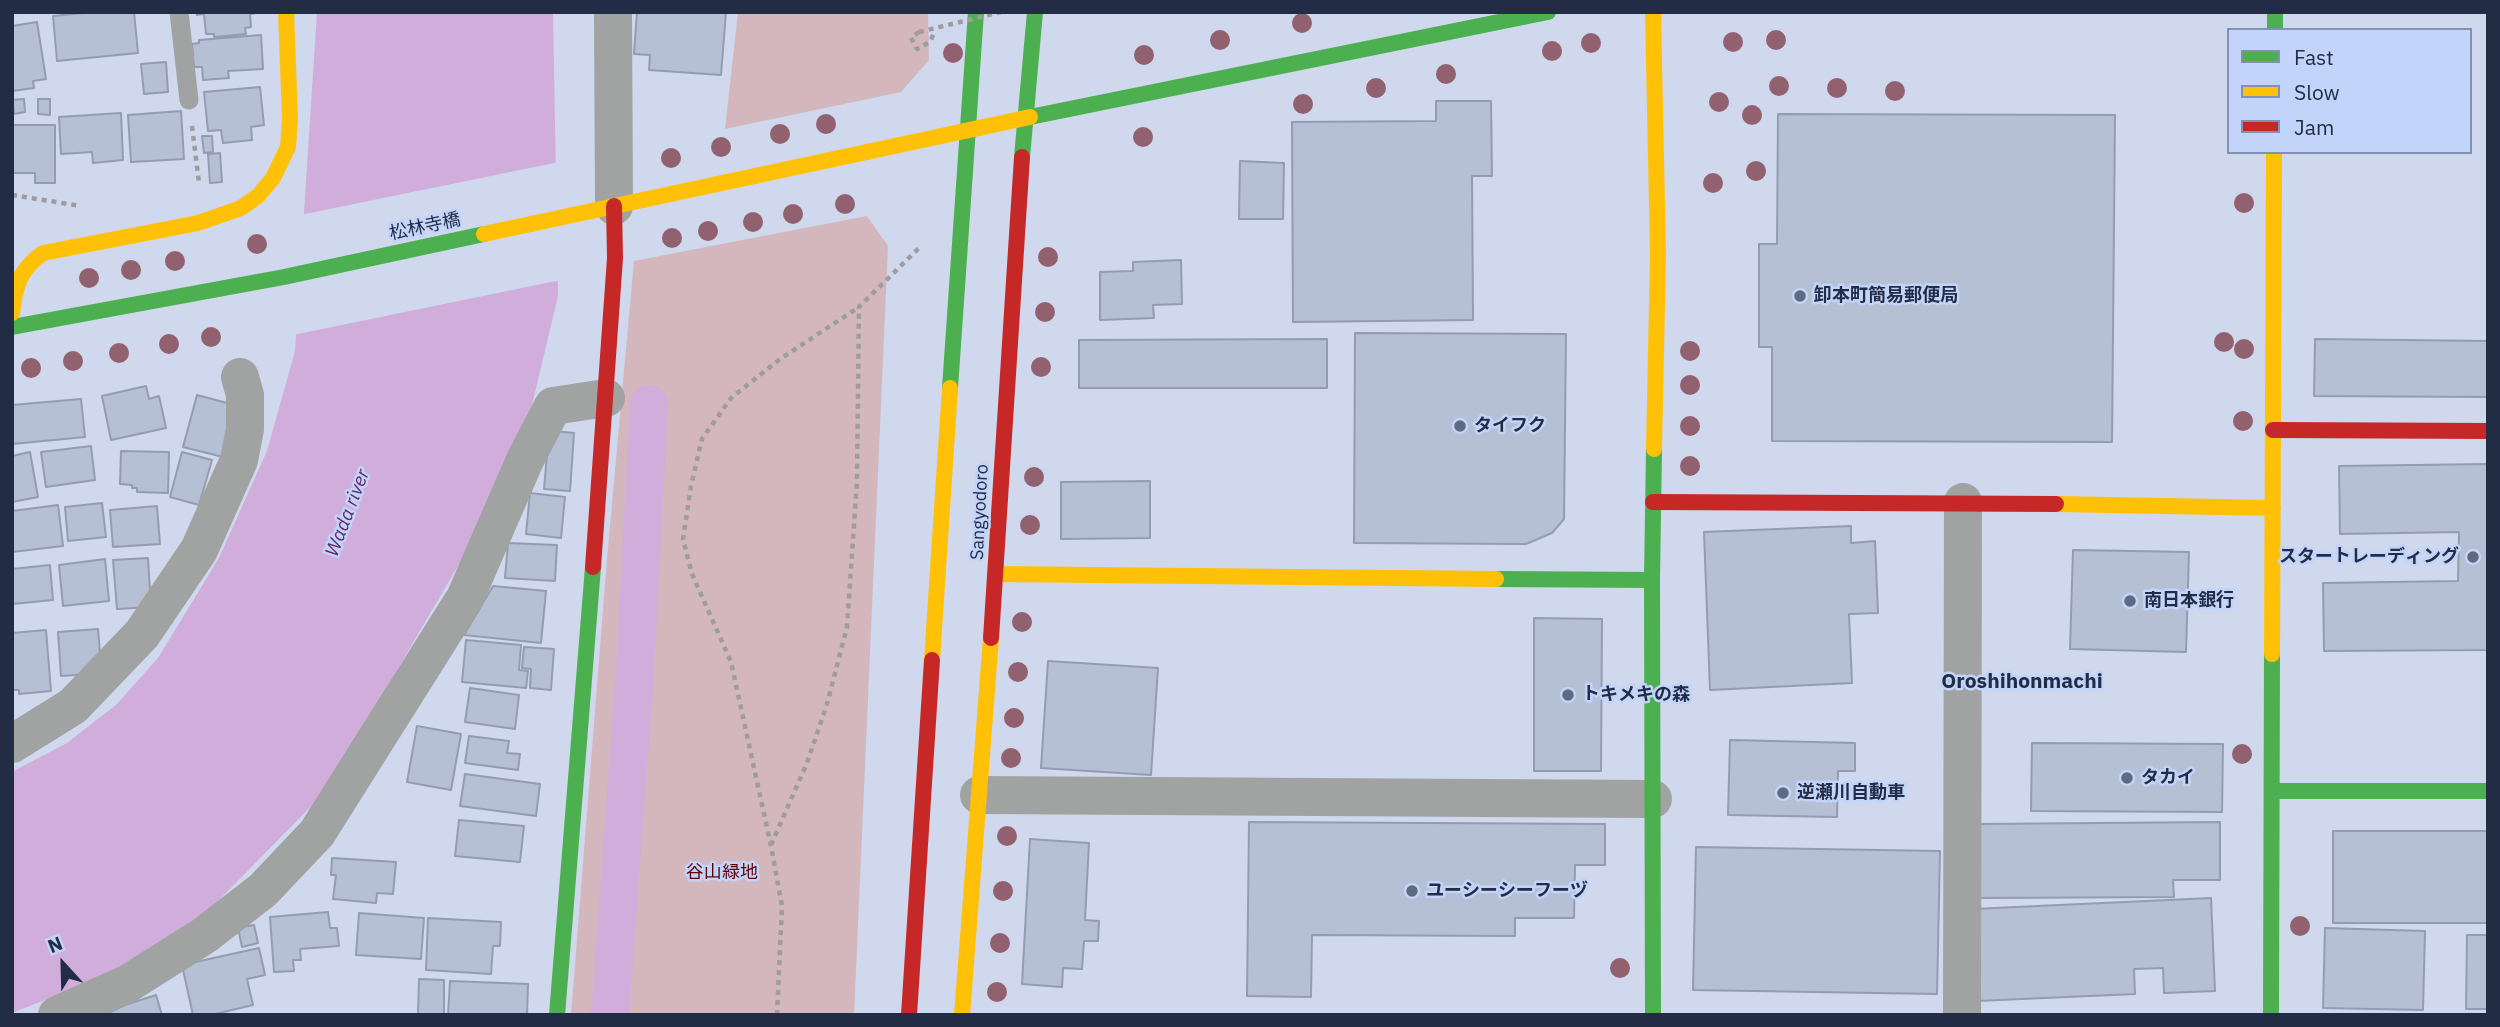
<!DOCTYPE html>
<html>
<head>
<meta charset="utf-8">
<style>
  body { margin:0 }
  #map { position:relative; width:2500px; height:1027px; overflow:hidden; background:#cfd8ec; font-family:"IBM Plex Sans",sans-serif }
  canvas { display:block }
  .frame { position:absolute; inset:0; border:14px solid #222d45; pointer-events:none }
  .legend { position:absolute; left:2227px; top:28px; width:245px; height:126px; box-sizing:border-box; background:#c2d4f9; border:2px solid #8291b1; margin:0; padding:9px 12px; list-style:none; font-size:21px; color:#222d45 }
  .legend li { display:flex; align-items:center; gap:14px; height:35px }
  .legend b { width:35px; border:2px solid #8291b1 }
  .north { position:absolute; left:28px; top:929px; width:70px; height:70px; -webkit-text-stroke:5px #c2d4f9; paint-order:stroke; rotate:338deg; font-size:19px; font-weight:700; line-height:28px; text-align:center; color:#222d45 }
  .north::after { content:''; display:block; margin:auto; width:24px; height:32px; background:#222d45; clip-path:polygon(50% 0,100% 100%,50% 72%,0 100%) }
</style>
</head>
<body>
<div id="map">
<canvas width="2500" height="1027"></canvas>
<div class="frame"></div>
<ul class="legend">
<li><b style="height:9px;background:#4caf50"></b>Fast</li>
<li><b style="height:9px;background:#ffc107"></b>Slow</li>
<li><b style="height:9px;background:#c62828"></b>Jam</li>
</ul>
<div class="north">N</div>
</div>
<script>
const ctx = document.querySelector('canvas').getContext('2d');
ctx.lineJoin = 'round';
function fillPath(path, color) {
  ctx.fillStyle = color;
  ctx.fill(path, 'evenodd');
}
function trace(path, color, width, dash) {
  ctx.strokeStyle = color;
  ctx.lineWidth = width;
  ctx.lineCap = dash ? 'butt' : 'round';
  ctx.setLineDash(dash || []);
  ctx.stroke(path);
}
function label(font, color, halo, rows, align = 'center') {
  ctx.font = font + ' "IBM Plex Sans","Noto Sans JP",sans-serif';
  ctx.lineWidth = 5;
  ctx.setLineDash([]);
  ctx.textBaseline = 'middle';
  ctx.strokeStyle = halo;
  ctx.fillStyle = color;
  for (const [text, x, y, turn = 0] of rows) {
    ctx.save();
    ctx.translate(x, y);
    ctx.rotate((+turn || 0) * Math.PI / 180);
    ctx.textAlign = isNaN(turn) ? turn : align;
    if (halo) ctx.strokeText(text, 0, 0);
    ctx.fillText(text, 0, 0);
    ctx.restore();
  }
}
const green = new Path2D(`
  M738 12H928L929 60 901 92 725 129Z
  M867 216 888 246 854 1015H571L607 559 634 261Z`);
const water = new Path2D(`
  M317 12H553L558 296 532 405 475 537 326 791 169 951 12 1013V772L67 743 116 705 158 658 219 558 267 451 295 351Z`);
const pier = new Path2D(`
  M559 162 561 280 293 335 300 215Z`);
const canal = new Path2D(`
  M610 1015 635 672 649 404`);
const building = new Path2D(`
  M94 12H134L138 53 57 61 53 16Z
  M197 12H256V13L250 14 251 27 245 28 246 34 214 37V34H206L204 14 197 15Z
  M637 12H726L721 75 649 70 650 55 634 54Z
  M37 22 46 79 33 81 34 88 12 91V26Z
  M261 35 263 69 228 71 229 78 203 80 202 67H194L192 44 199 43V40Z
  M166 62 168 92 144 94 141 64Z
  M260 87 264 125 251 127 252 140 223 143 221 130 208 131 204 92Z
  M24 99 25 112 14 114 12 100Z
  M38 99H50V115L38 114Z
  M1436 101H1491L1492 176H1472L1473 320 1293 322 1292 122 1436 121Z
  M181 111 184 159 131 162 128 115Z
  M121 113 123 160 93 163 92 152 61 154 59 117Z
  M1778 114 2115 115 2112 442 1772 441V347H1759V244H1777Z
  M12 125H55V183H35V173H12Z
  M202 136H212L213 152 204 153Z
  M220 153 222 182 210 183 208 154Z
  M1240 161 1284 163 1283 219H1239Z
  M1181 260 1182 304 1153 305 1154 318 1100 320V272L1133 271V262Z
  M1355 333 1566 334 1564 519 1552 533 1526 544 1354 543Z
  M1327 339V388H1079V340Z
  M2315 339 2488 341V397L2314 396Z
  M146 386 149 399 159 396 166 428 111 440 102 396Z
  M197 395 231 404 223 457 183 447Z
  M81 399 85 437 12 444V405Z
  M553 431 574 433 570 491 544 489 548 442Z
  M91 446 95 480 46 487 41 452Z
  M121 451 169 452 168 493 137 492V488H132V485L120 484Z
  M30 452 38 497 12 502V456Z
  M182 452 212 460 199 505 170 497Z
  M2488 464V650L2324 651 2323 583 2458 581 2459 532 2340 534 2339 466Z
  M1150 481V538L1061 539V482Z
  M530 493 565 497 561 538 526 534Z
  M102 503 106 537 68 541 65 507Z
  M58 505 63 546 12 552V511Z
  M157 506 160 544 113 547 110 510Z
  M1851 526V543L1875 541 1878 613 1849 614 1852 683 1710 690 1704 532Z
  M508 543 557 545 555 581 505 578Z
  M2073 550 2189 552 2186 652 2070 649Z
  M148 558 151 607 117 609 113 560Z
  M105 559 109 601 63 606 59 565Z
  M50 565 53 600 12 604V569Z
  M493 586 546 591 541 643 464 635Z
  M1534 618 1602 619 1601 771H1534Z
  M98 629 101 665 91 674 61 676 58 632Z
  M46 630 51 691 19 694V690H12V633Z
  M466 640 521 645 519 670 528 671 526 688 462 682Z
  M524 647 554 649 551 690 530 688 531 669 522 668Z
  M1048 661 1158 668 1151 775 1041 768Z
  M470 688 519 695 515 729 465 722Z
  M417 726 461 734 451 790 407 782Z
  M469 736 509 741 507 753 520 754 518 770 465 763Z
  M1730 740 1855 743V771H1838L1837 817 1728 815Z
  M2032 743 2223 744 2222 812 2031 811Z
  M465 774 540 784 536 816 460 806Z
  M459 820 524 826 520 862 455 856Z
  M1249 822 1605 824V865H1575L1574 918H1515V936L1312 935 1311 997 1247 996Z
  M2220 822V880H2173L2174 897 1980 898V824Z
  M2333 831H2488V923H2333Z
  M1030 839 1089 843 1085 920 1099 921 1098 941H1084L1082 969 1063 968 1062 987 1022 984Z
  M1696 847 1940 851 1937 994 1693 990Z
  M332 858 396 862 393 894 377 893 376 903 333 899 336 875H331Z
  M2211 898 2215 991 2164 993 2163 968 2134 969 2135 994 1977 1001 1973 909Z
  M328 912 330 928H337L339 946 300 949 301 960H293L294 971 274 972 270 917Z
  M359 913 424 918 421 959 356 955Z
  M428 918 501 922 500 946H493L491 974 426 970Z
  M254 925 258 943 242 947 238 928Z
  M2325 928 2425 931 2423 1010 2323 1008Z
  M2467 935H2488V1009H2466Z
  M259 948 265 975 247 979 253 1005 211 1015H193L182 965Z
  M419 979 444 980V1015H418Z
  M450 981 528 984 527 1015H448Z
  M156 995 162 1015H104L125 1005Z`);
const path = new Path2D(`
  M919 32 911 38 917 49 930 42 934 33
  M192 126 199 183
  M12 195 81 206
  M771 845 807 763 827 704 847 627 857 481 859 307 921 246
  M777 1015 782 906 771 846 731 662 692 574 683 539 691 486 702 439 731 398 780 359 859 307`);
const lane = new Path2D(`
  M179 12 189 100`);
const street = new Path2D(`
  M613 12 614 206
  M12 744 73 706 142 634 199 550 239 460 245 429V395L240 377
  M979 795 1653 799
  M57 1015 129 983 205 935 263 890 317 833 465 598 525 460 553 406 606 398
  M1962 1015 1963 502`);
const fast = new Path2D(`
  M2275 12V30
  M1030 117 1548 12
  M1022 157 1035 12
  M12 327 284 277 484 234
  M950 388 976 12
  M1496 579 1652 580
  M2272 791H2488
  M557 1015 593 567
  M1653 1015 1652 580 1654 449
  M2271 1015 2272 654`);
const slow = new Path2D(`
  M1653 12 1658 255 1654 449
  M484 234 1030 117
  M12 313C15 286 20 269 43 253L198 223 241 208 258 196 273 178 288 147 290 119 286 12
  M2056 504 2273 508
  M996 574 1496 579
  M2272 654 2274 152
  M932 660 950 388
  M962 1015 991 638`);
const jam = new Path2D(`
  M2273 430 2488 431
  M1653 502 2056 504
  M593 567 615 258 614 206
  M991 638 1022 157
  M909 1015 932 660`);
const pathBridge = new Path2D(`
  M919 32 1001 12`);
const trees = [
  [1302,23],
  [1220,40],
  [1776,40],
  [1733,42],
  [1591,43],
  [1552,51],
  [953,53],
  [1144,55],
  [1446,74],
  [1779,86],
  [1376,88],
  [1837,88],
  [1895,91],
  [1719,102],
  [1303,104],
  [1752,115],
  [826,124],
  [780,134],
  [1143,137],
  [721,147],
  [671,158],
  [1756,171],
  [1713,183],
  [2244,203],
  [845,204],
  [793,214],
  [753,222],
  [708,231],
  [672,238],
  [257,244],
  [1048,257],
  [175,261],
  [131,270],
  [89,278],
  [1045,312],
  [211,337],
  [2224,342],
  [169,344],
  [2244,349],
  [1690,351],
  [119,353],
  [73,361],
  [1041,367],
  [31,368],
  [1690,385],
  [2243,421],
  [1690,426],
  [1690,466],
  [1034,477],
  [1030,525],
  [1022,622],
  [1018,672],
  [1014,718],
  [2242,754],
  [1011,758],
  [1007,836],
  [1003,891],
  [2300,926],
  [1000,943],
  [1620,968],
  [997,992]
];
const markers = [
  [1800,296,7,"#5f697f"],
  [1460,426,7,"#5f697f"],
  [2473,557,7,"#5f697f"],
  [2130,601,7,"#5f697f"],
  [1568,695,7,"#5f697f"],
  [2127,778,7,"#5f697f"],
  [1783,793,7,"#5f697f"],
  [1412,891,7,"#5f697f"]
];
const streetNames = [
  ["松林寺橋",425,227,-12],
  ["Sangyodoro",980,512,-87]
];
const poiNames = [
  ["卸本町簡易郵便局",1814,296],
  ["タイフク",1474,426],
  ["スタートレーディング",2459,557,"right"],
  ["南日本銀行",2144,601],
  ["トキメキの森",1582,695],
  ["タカイ",2141,778],
  ["逆瀬川自動車",1797,793],
  ["ユーシーシーフーヅ",1426,891]
];
const parkNames = [
  ["谷山緑地",722,873]
];
const waterNames = [
  ["Wada river",348,513,-69]
];
const quarterNames = [
  ["Oroshihonmachi",2022,682]
];
fillPath(green, '#d3b7bd');
fillPath(water, '#d0adda');
fillPath(pier, '#cfd8ec');
trace(canal, '#d0adda', 38);
fillPath(building, '#b6c0d5');
trace(building, '#949cb0', 2);
trace(path, '#9d9c9f', 4.5, [5, 5]);
trace(lane, '#a1a2a2', 19);
trace(street, '#a1a2a2', 38);
trace(fast, '#4caf50', 16);
trace(slow, '#ffc107', 16);
trace(jam, '#c62828', 16);
trace(pathBridge, '#9d9c9f', 4.5, [5, 5]);
ctx.fillStyle = '#92616f';
for (const [x, y] of trees) {
  ctx.beginPath();
  ctx.arc(x, y, 10, 0, 2 * Math.PI);
  ctx.fill();
}
for (const [x, y, r, color] of markers) {
  const dot = new Path2D();
  dot.arc(x, y, r, 0, 2 * Math.PI);
  ctx.fillStyle = color;
  ctx.fill(dot);
  trace(dot, '#c2d4f9', 2.5);
}
label('18px', '#222d45', '#c2d4f9', streetNames);
label('bold 18px', '#222d45', '#c2d4f9', poiNames, 'left');
label('18px', '#610008', '#c2d4f9', parkNames);
label('italic 19px', '#652669', '#c2d4f9', waterNames);
label('bold 21px', '#222d45', '#c2d4f9', quarterNames);
</script>
</body>
</html>
